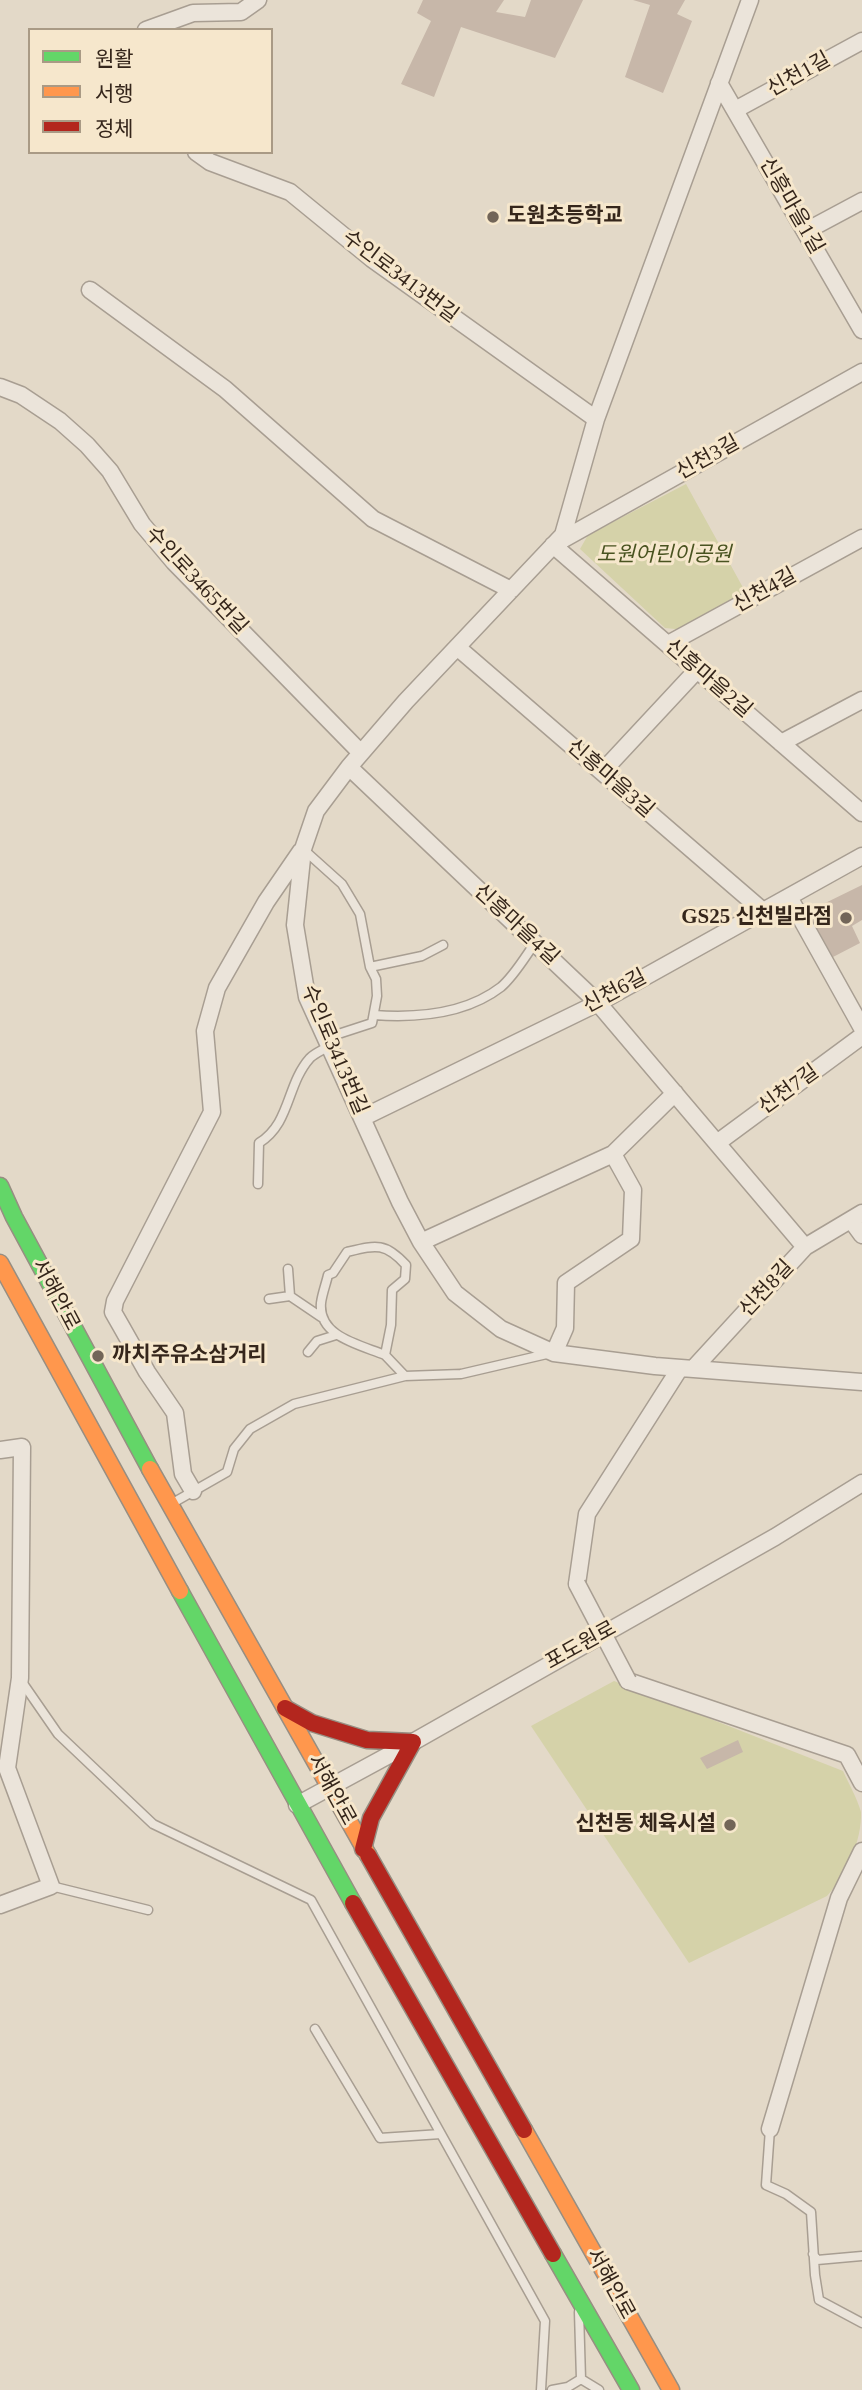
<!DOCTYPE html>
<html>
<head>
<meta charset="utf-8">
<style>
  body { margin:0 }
  #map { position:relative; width:862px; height:2390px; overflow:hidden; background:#e3d9c8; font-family:"Times New Roman","Noto Sans KR",serif }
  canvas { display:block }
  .legend { position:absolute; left:28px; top:28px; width:245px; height:126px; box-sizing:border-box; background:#f6e7cc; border:2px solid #a99a85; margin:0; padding:9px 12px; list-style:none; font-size:21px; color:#35261b }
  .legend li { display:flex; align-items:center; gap:14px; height:35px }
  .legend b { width:35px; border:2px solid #a99a85 }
</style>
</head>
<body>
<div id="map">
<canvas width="862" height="2390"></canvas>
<ul class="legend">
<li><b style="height:9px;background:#63d668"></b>원활</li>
<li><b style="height:9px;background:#ff974d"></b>서행</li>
<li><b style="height:9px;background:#b3261e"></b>정체</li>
</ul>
</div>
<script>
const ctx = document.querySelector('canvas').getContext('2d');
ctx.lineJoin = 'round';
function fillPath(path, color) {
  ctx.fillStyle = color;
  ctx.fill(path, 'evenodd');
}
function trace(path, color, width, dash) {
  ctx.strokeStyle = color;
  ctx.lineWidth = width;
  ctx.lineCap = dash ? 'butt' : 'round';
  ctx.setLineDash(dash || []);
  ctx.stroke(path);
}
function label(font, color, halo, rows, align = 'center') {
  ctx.font = font + ' "Times New Roman","Noto Sans KR",serif';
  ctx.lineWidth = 6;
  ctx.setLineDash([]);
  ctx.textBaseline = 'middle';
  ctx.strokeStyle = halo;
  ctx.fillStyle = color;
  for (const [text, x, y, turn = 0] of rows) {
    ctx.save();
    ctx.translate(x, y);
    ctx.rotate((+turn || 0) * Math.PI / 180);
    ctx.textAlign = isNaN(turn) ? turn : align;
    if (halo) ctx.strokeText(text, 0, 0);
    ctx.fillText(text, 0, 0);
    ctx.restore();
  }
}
const green = new Path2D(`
  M686 484 746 593 685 630 665 628 580 549 588 535Z
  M614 1681 843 1771C849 1784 857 1798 861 1812 862 1841 846 1876 827 1896L689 1963 531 1726Z`);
const building = new Path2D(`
  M423 0H504L496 12 525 17 531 0H583L555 58 461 27 434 97 401 84 431 21 417 13Z
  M633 0H685L677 14 692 21 663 93 625 77 650 5Z
  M862 885V920L852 926 860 943 833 957 812 921 815 908Z
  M738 1740 743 1752 707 1769 700 1758Z`);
const lane = new Path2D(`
  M303 849 342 884 360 914 370 967 376 979 377 996 372 1023 326 1038
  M370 967 422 956 443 945
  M374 1015C416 1018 466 1014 501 987 514 976 525 957 535 943
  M258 1184 259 1143C291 1123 286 1085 310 1058 315 1053 323 1050 329 1046
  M288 1269 290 1296 321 1317
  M269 1299 290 1296
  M308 1352 317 1341 336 1335
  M385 1355C361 1345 318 1337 321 1303 322 1294 326 1284 328 1275L333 1273 347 1252C376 1245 385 1242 406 1265L405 1279 392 1290 391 1325 385 1355 405 1376
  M171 1504 227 1472 234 1449 250 1429 294 1404 405 1376 461 1374 551 1353
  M22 1682 58 1734 153 1824 311 1900 441 2134
  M51 1886 148 1910
  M315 2029 380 2138 441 2134 545 2321 541 2390
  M770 2129 766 2185 786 2194 811 2212 815 2275 819 2300 862 2323
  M813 2254 817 2260 862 2256
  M579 2312 581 2379
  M581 2379 599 2390
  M552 2390 568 2387 581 2379`);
const street = new Path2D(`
  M750 0 596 419 563 535 406 701 349 767 316 811 303 849 295 925 307 997 400 1202 421 1242 455 1293 501 1329 554 1353 655 1366 862 1382
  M146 30 193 13 241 12 258 0
  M719 83 862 330
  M735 110 862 41
  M196 152 210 162 290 192 372 259 596 419
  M806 231 862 201
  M90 290 225 389 373 519 511 590
  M862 372 553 545 862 813
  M0 387 21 395 60 421 87 445 110 471 142 524 174 562 361 753
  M668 644 862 538
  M457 647 763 911
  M781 743 862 700
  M349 767 598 1003 805 1247
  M602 772 697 670
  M789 897 862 1028
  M362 1118 598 1003 862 856
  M717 1143 862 1036
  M851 1220 862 1235
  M421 1242 613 1154
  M554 1353 565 1328 566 1283 631 1239 633 1190 613 1154 675 1093
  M693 1369 805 1247 862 1213
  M0 1450 22 1447 20 1678 7 1768 51 1886 0 1905
  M193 1491 183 1474 175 1413 147 1372 121 1326 113 1312 115 1301 212 1112 205 1031 217 988 266 902 301 851
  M577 1584 587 1514 680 1368
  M628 1681 847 1755 862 1783
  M297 1805 413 1742 775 1537 862 1483
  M770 2129 839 1898 862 1851`);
const fast = new Path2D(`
  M0 1186 14 1217 150 1469
  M180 1591 353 1903
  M553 2254 631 2390`);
const slow = new Path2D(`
  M0 1263 180 1591
  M150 1469 368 1855
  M524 2130 671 2390`);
const jam = new Path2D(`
  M285 1708 312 1723 367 1740 413 1742 371 1818 363 1849
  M368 1855 524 2130
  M353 1903 553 2254`);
const streetBridge = new Path2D(`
  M577 1584 628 1681`);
const markers = [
  [493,217,7,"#726558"],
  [846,918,7,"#726558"],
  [98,1356,7,"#726558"],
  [730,1825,7,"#726558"]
];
const streetNames = [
  ["신천1길",799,75,-29],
  ["신흥마을1길",791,206,60],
  ["수인로3413번길",400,277,37],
  ["신천3길",708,458,-29],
  ["수인로3465번길",196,581,47],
  ["신천4길",765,591,-29],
  ["신흥마을2길",708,679,41],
  ["신흥마을3길",610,779,41],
  ["신흥마을4길",516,925,43],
  ["신천6길",615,992,-28],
  ["수인로3413번길",334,1050,67],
  ["신천7길",789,1090,-36],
  ["신천8길",767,1289,-47],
  ["서해안로",55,1295,62],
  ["포도원로",581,1646,-29],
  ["서해안로",331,1790,61],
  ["서해안로",610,2284,61]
];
const poiNames = [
  ["도원초등학교",507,217],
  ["GS25 신천빌라점",832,918,"right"],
  ["까치주유소삼거리",112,1356],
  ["신천동 체육시설",716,1825,"right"]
];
const parkNames = [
  ["도원어린이공원",664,555]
];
fillPath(green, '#d5d2a9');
fillPath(building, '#c7b7a9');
trace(lane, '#a89e92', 11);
trace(street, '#a89e92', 19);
trace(fast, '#978e82', 19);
trace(slow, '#978e82', 19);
trace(jam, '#978e82', 19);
trace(lane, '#ebe4da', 8);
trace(street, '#ebe4da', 16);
trace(fast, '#63d668', 16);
trace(slow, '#ff974d', 16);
trace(jam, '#b3261e', 16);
trace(streetBridge, '#a89e92', 19, []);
trace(streetBridge, '#ebe4da', 16);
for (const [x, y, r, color] of markers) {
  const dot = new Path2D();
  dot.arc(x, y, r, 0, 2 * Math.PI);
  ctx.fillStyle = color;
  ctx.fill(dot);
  trace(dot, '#f6e7cc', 2.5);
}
label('21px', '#35261b', '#f6e7cc', streetNames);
label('bold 21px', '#35261b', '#f6e7cc', poiNames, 'left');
label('italic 21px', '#495320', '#f6e7cc', parkNames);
</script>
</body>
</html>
